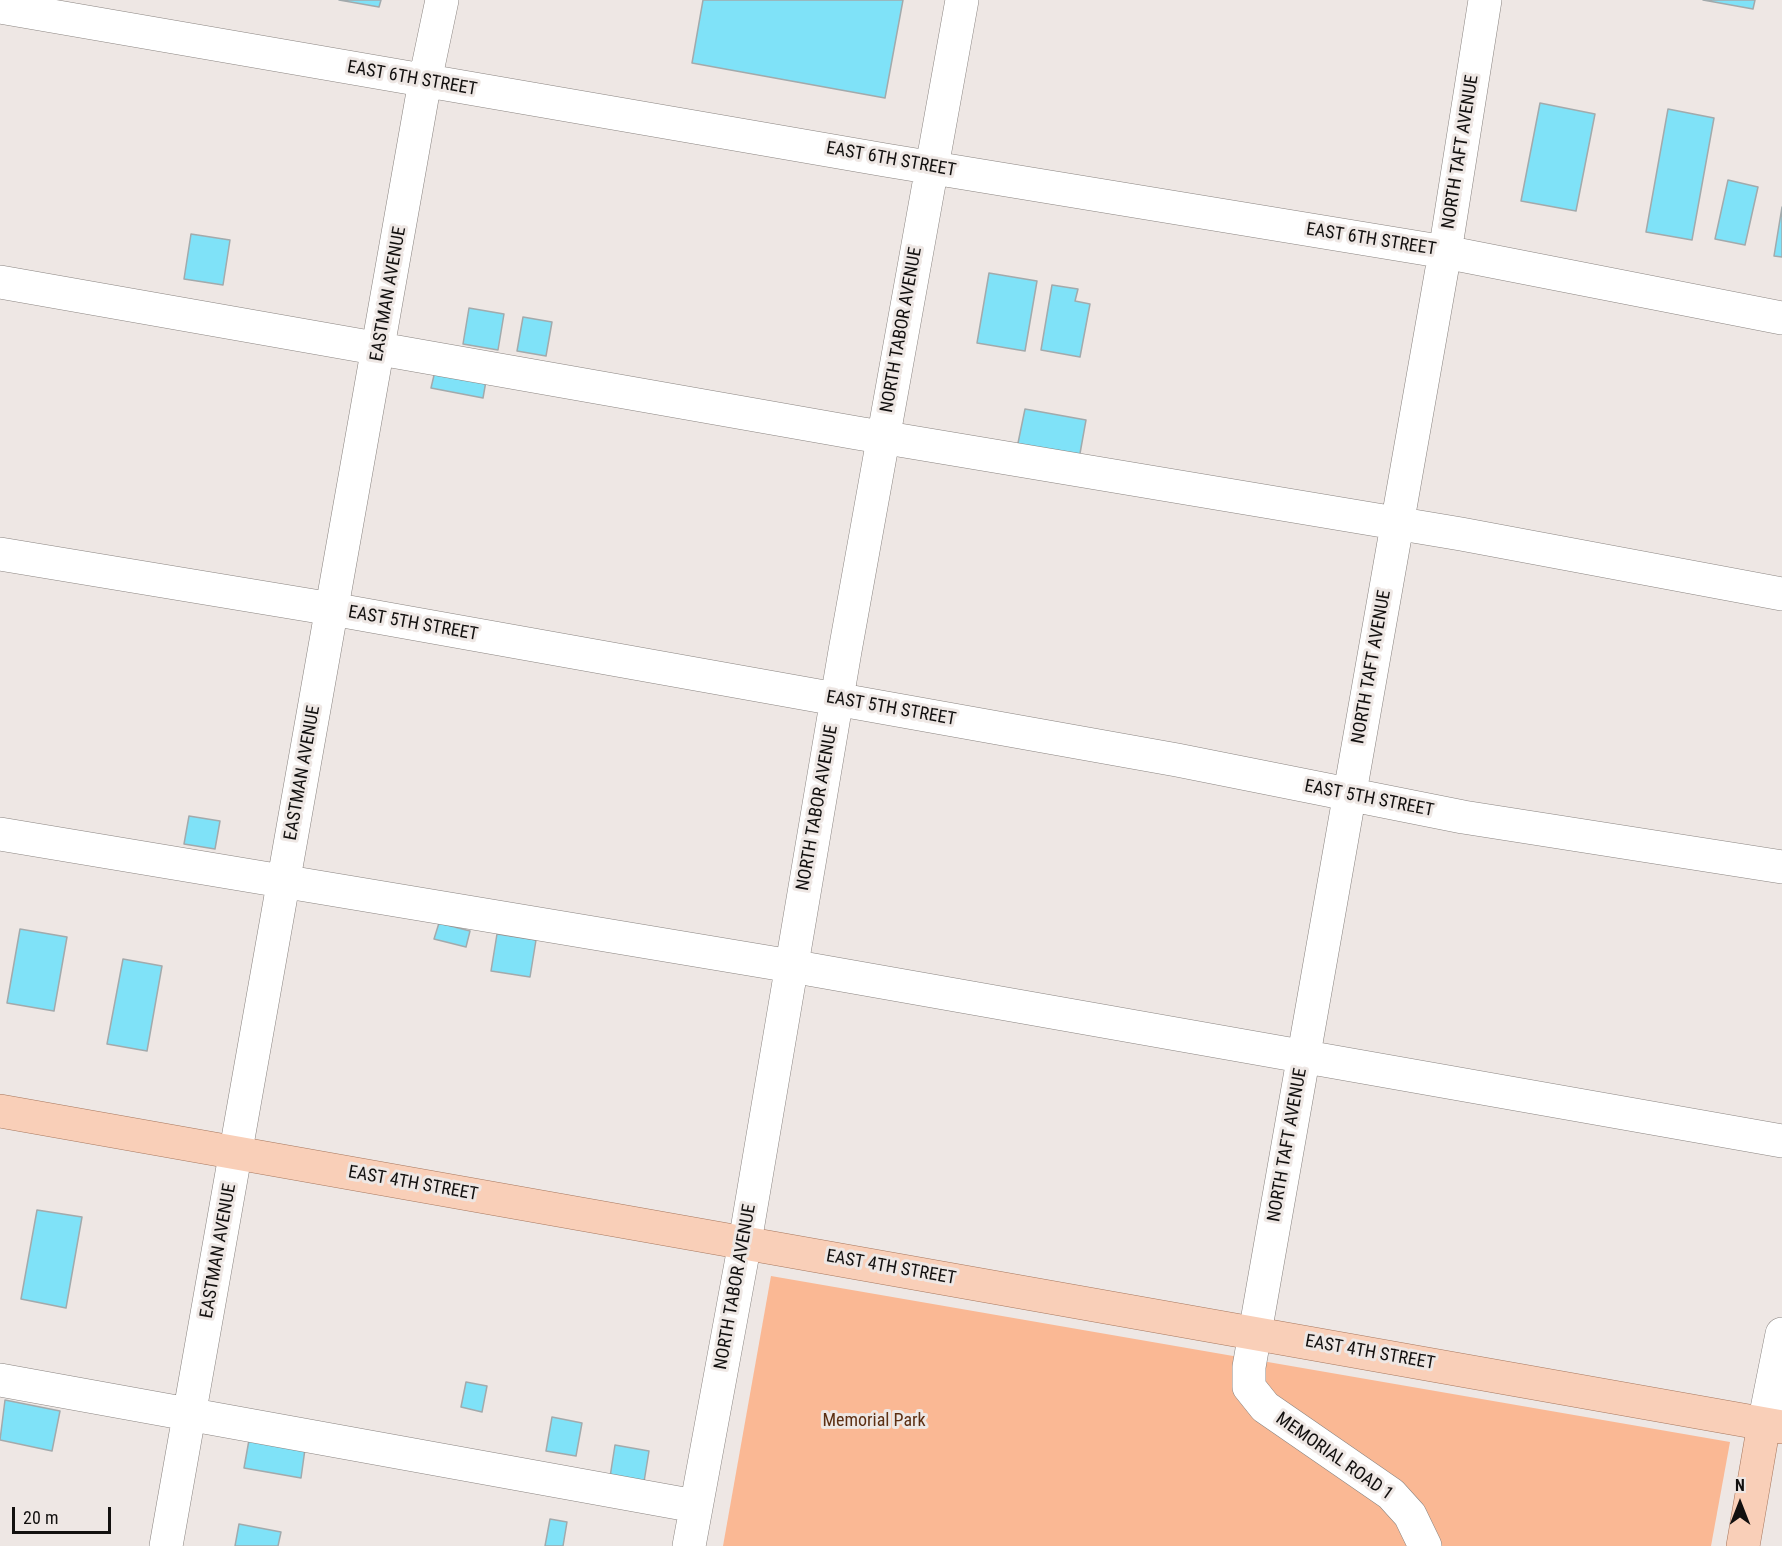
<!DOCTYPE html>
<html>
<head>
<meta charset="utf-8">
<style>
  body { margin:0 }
  #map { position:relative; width:1782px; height:1546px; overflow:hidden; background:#eee7e4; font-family:"Roboto Condensed",sans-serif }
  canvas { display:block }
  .north { position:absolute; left:1710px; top:1474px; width:60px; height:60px; -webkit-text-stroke:4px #eee7e4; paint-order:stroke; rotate:0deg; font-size:16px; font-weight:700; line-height:24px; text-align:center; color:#12100f }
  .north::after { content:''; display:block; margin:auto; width:21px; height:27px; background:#12100f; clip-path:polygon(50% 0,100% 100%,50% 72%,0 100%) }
  .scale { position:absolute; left:12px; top:1507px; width:99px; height:27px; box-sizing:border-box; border:3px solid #12100f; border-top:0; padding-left:8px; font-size:18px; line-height:21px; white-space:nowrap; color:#12100f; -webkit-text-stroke:4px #eee7e4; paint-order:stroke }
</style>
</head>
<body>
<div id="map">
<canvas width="1782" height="1546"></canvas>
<div class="north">N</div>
<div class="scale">20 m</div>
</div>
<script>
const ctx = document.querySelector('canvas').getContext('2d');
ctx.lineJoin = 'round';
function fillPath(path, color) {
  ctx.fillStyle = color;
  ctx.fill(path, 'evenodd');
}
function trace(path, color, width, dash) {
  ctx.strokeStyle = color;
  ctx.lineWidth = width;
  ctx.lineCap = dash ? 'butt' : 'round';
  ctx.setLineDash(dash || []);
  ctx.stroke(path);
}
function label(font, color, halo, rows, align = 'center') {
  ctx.font = font + ' "Roboto Condensed",sans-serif';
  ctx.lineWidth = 6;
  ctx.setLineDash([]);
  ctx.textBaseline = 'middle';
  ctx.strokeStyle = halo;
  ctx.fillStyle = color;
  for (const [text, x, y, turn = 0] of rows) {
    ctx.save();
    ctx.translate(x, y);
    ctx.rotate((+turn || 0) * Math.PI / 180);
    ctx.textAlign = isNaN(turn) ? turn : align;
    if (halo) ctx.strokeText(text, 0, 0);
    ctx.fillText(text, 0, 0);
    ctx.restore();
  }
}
const green = new Path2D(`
  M771 1276 1730 1442 1711 1546H723Z`);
const building = new Path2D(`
  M339 0H381L379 7Z
  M703 0H903L885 98 692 63Z
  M1703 0H1755L1753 9Z
  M1540 103 1595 114 1576 211 1521 201Z
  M1668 109 1714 118 1692 240 1646 232Z
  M1728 180 1758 187 1745 245 1715 239Z
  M1782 207V257L1774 256Z
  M191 234 230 240 223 285 184 279Z
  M989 273 1037 281 1025 351 977 343Z
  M1052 285 1078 289 1075 301 1090 304 1080 357 1041 350Z
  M469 308 504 314 498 350 463 344Z
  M523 317 552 322 546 356 517 351Z
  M435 371 486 381 483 398 431 388Z
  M1025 409 1086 420 1079 459 1017 448Z
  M189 816 220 821 215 849 184 844Z
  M439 923 470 931 466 947 434 939Z
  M20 929 67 937 54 1011 7 1003Z
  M497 934 536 940 530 977 491 971Z
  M123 959 162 966 147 1051 107 1044Z
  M37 1210 82 1217 66 1308 21 1299Z
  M466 1382 487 1386 482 1412 461 1407Z
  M5 1400 60 1411 52 1451 0 1440Z
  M552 1417 582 1423 576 1456 546 1451Z
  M249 1440 305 1449 301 1478 244 1468Z
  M615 1445 649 1451 644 1482 610 1477Z
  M550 1519 567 1522 563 1546H545Z
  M239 1524 281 1532 278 1546H235Z`);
const minor = new Path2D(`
  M0 7 885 160 1445 252 1782 318
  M0 282 857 433 1461 534 1782 594
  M0 554 332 609 1177 760 1463 817 1782 867
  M0 834 791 966 1782 1141
  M0 1380 695 1506
  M1764 1424 1782 1334
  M166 1546 425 81 442 0
  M689 1546 745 1242 845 651 962 0
  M1425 1546 1410 1515 1391 1494 1265 1407 1249 1387V1367L1445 252 1485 0`);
const major = new Path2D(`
  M0 1111 1782 1427
  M1743 1546 1764 1424`);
const streetNames = [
  ["EAST 6TH STREET",412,79,10],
  ["NORTH TAFT AVENUE",1461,152,-81],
  ["EAST 6TH STREET",891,160,10],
  ["EAST 6TH STREET",1371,240,9],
  ["EASTMAN AVENUE",389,294,-80],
  ["NORTH TABOR AVENUE",902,330,-80],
  ["EAST 5TH STREET",413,624,10],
  ["NORTH TAFT AVENUE",1372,667,-80],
  ["EAST 5TH STREET",891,709,10],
  ["EASTMAN AVENUE",303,773,-80],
  ["EAST 5TH STREET",1369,799,11],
  ["NORTH TABOR AVENUE",818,808,-80],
  ["NORTH TAFT AVENUE",1288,1145,-80],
  ["EAST 4TH STREET",413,1184,10],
  ["EASTMAN AVENUE",219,1251,-80],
  ["EAST 4TH STREET",891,1268,10],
  ["NORTH TABOR AVENUE",736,1287,-80],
  ["EAST 4TH STREET",1370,1353,10],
  ["MEMORIAL ROAD 1",1334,1457,35]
];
const parkNames = [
  ["Memorial Park",874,1421]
];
fillPath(green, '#fab894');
fillPath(building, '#7fe2f8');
trace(building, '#a2aaac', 1.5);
trace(minor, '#8a8480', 34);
trace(major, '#a6775e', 34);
trace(minor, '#fff', 33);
trace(major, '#f9cfb8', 33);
label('18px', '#12100f', '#eee7e4', streetNames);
label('18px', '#5c2f13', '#eee7e4', parkNames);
</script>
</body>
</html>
